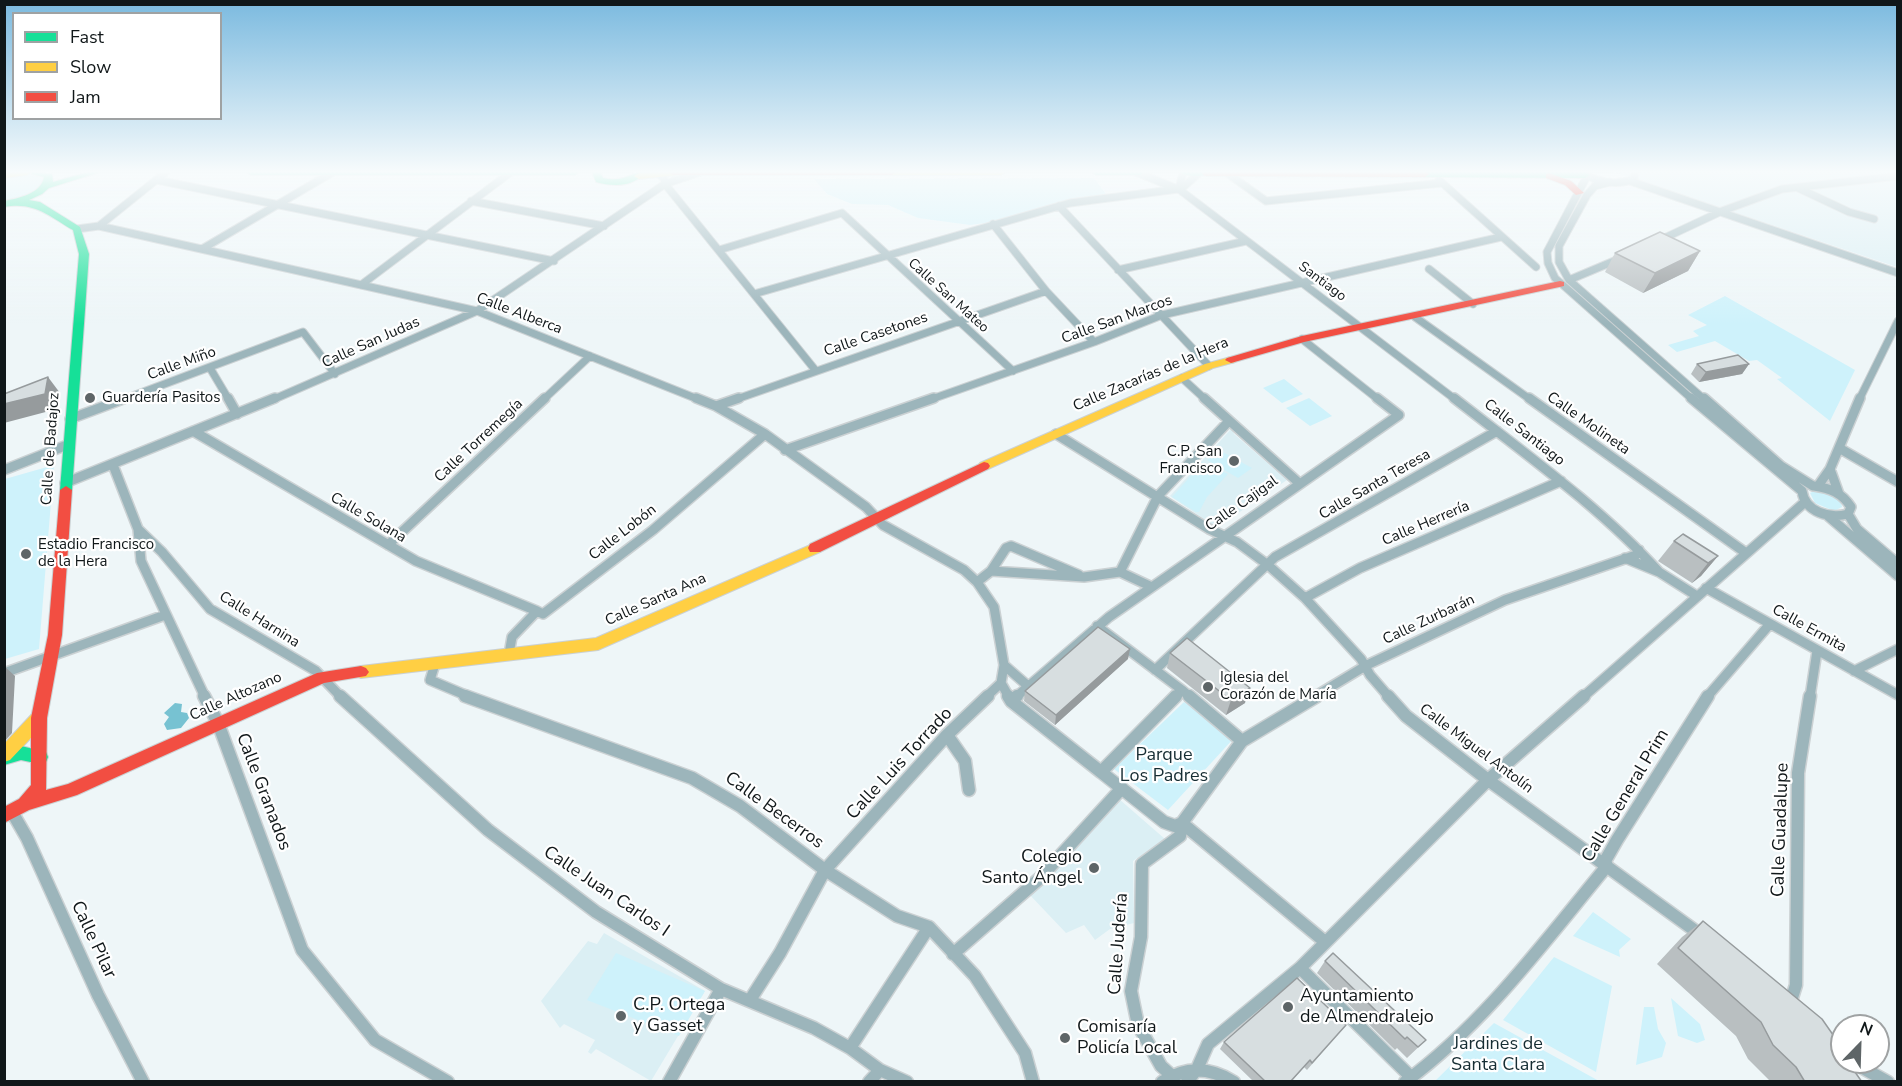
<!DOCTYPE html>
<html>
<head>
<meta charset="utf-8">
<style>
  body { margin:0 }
  #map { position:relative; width:1902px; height:1086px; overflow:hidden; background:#eef6f8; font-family:"Nunito Sans",sans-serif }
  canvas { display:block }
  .frame { position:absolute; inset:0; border:6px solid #101719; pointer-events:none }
  .legend { position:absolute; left:12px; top:12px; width:210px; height:108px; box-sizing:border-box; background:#fff; border:2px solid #9fa2a3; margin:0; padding:8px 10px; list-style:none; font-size:18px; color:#101719 }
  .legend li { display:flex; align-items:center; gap:12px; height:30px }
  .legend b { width:30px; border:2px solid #9fa2a3 }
  .north { position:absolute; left:1830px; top:1014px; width:60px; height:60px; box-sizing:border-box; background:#fff; border:2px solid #9fa2a3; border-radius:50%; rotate:23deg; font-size:16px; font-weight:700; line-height:24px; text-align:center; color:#101719 }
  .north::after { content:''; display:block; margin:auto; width:21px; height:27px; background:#5e6567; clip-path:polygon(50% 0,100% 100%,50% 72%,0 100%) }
</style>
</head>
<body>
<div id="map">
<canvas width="1902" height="1086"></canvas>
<div class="frame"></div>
<ul class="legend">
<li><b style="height:8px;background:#16e098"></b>Fast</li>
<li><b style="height:8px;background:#ffcf43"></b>Slow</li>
<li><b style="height:8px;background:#f24e42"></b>Jam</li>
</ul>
<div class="north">N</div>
</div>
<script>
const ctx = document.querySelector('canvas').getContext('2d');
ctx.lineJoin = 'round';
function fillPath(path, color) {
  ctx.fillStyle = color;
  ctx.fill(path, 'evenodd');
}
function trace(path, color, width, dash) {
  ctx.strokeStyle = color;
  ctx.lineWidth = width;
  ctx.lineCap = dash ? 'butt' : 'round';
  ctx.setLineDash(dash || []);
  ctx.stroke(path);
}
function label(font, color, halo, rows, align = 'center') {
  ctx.font = font + ' "Nunito Sans",sans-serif';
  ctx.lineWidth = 4.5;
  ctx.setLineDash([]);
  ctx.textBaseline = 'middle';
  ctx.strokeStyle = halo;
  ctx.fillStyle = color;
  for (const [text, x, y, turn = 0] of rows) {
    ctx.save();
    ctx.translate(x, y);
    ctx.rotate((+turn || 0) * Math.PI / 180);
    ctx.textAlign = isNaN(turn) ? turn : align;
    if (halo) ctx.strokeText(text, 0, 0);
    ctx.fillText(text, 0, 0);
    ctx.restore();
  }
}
const built = new Path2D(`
  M1614 172H1897V267Z
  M1232 428 1234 434 1287 480 1219 526 1220 530 1170 496Z
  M1119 799 1165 839 1133 861 1134 923 1110 929 1095 940 1084 925 1066 933 1028 893Z
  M604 933 705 991 651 1081 596 1049 591 1054 588 1052 595 1040 564 1024 560 1028 541 1001 588 941 597 944Z`);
const green = new Path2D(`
  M30 174 43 178 41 186 26 195 5 201V178Z
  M1094 178 1106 194 1075 198 993 222 970 225 918 218 888 205 852 204 827 194 814 179Z
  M1725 296 1855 370 1830 421 1777 379 1782 378 1757 360 1749 361 1715 341 1677 352 1668 345 1699 336 1693 331 1707 325 1688 315Z
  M1284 379 1303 394 1282 403 1263 388Z
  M1309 398 1332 416 1310 426 1286 408Z
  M1219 450 1252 468 1238 478 1207 460Z
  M1203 462 1228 474 1207 497 1199 512H1196L1172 497Z
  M54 465 39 649 5 659V479Z
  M1817 490C1827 492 1841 495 1842 507L1834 511 1815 503 1810 493Z
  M1184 702 1234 738 1168 810 1114 769Z
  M1593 912 1631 939 1619 950 1620 957 1573 936Z
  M616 953 705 991 679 1036 587 1000Z
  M1554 957 1612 986 1596 1072 1503 1020Z
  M1671 998 1700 1024 1705 1040 1697 1043 1678 1036Z
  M1644 1007H1654L1658 1029 1666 1043 1662 1057 1636 1065Z
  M1494 1023 1599 1081H1435Z`);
const water = new Path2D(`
  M175 703 182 704 181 712 187 713 189 718 181 728 167 730 164 724 169 717 164 713Z`);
const streetFar2 = new Path2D(`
  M1136 172 1180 190 1456 400
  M1581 172C1597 182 1616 186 1634 179L1635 172
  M657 173 664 178 665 184 816 371
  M1227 173 1266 201 1442 183
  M1587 176 1547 252 1548 263 1555 278 1693 400
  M157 180 554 261
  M1439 180 1536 267
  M1630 181 1898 273
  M1610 182 1595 186 1587 195 1559 246V262L1569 280 1705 400
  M1798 188 1849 212 1874 219
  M1179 189 1183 172
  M1180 190 1198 174
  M471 201 604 226
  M1059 206 1209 366
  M993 224 1046 291 1094 342
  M99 226 166 172
  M77 229 99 226 477 311 700 400
  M1658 241 1722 211 1782 189 1898 176
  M202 249 333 172
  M719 250 842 213 1013 371
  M1429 269 1473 304
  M1118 270 1246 241
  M1569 280 1619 259
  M361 285 511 172
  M754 294 1070 203 1178 189
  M1415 317 1531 400
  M1302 339 1379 400
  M210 368 229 400
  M1182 378 1206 400
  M122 400 303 332 335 374
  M272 400 477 311 665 184 700 172
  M543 400 590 356
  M734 400 1046 291
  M929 400 1094 342 1162 315 1501 237
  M1859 400 1898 321`);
const streetFar1 = new Path2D(`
  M228 398 237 414
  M696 398 716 406 765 434 866 507 883 525 964 570 977 582 994 607 1004 665 1001 683 1009 697
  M1204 398 1299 483
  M1454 398C1524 453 1599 506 1659 572
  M1529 398 1746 553
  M1691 398 1802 491C1805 512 1829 519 1848 514
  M1704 398 1781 466 1813 486
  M716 406 739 398
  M70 419 126 398
  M193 431 416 561 537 611
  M1056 434 1209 529 1237 542 1268 565 1305 598 1361 659 1370 675 1389 697
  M1839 448 1898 482
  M785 450 934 398
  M113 465 138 529 141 561 205 697
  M1830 469 1839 494
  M4 470 67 445
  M65 483 275 398
  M1814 486C1830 488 1842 493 1851 507L1848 514 1857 529 1898 564
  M1818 486 1830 469 1860 398
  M1828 516 1898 576
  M138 529 162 552 210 609 316 671 341 697
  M388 545 545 398
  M1625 558 1659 572 1697 596
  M991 571 1006 548 1011 546 1079 575
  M1120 572 1158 496 1229 421
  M977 582 991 571 1084 577 1120 572 1152 587
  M1706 588 1898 695
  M1305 598 1360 568 1561 481
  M1097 626 1182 690
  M509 654 512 637 537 611 543 614 653 530 765 434
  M435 664 430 680 470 697
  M1004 665 1028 686
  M1155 670 1275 557 1497 431
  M1854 671 1898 649
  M4 673 165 615
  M1182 690 1190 697
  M986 697 1001 683
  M1016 697 1109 617 1399 415 1377 398
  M1175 697 1182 690
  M1314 697 1367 665 1505 600 1636 555 1639 550
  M1583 697 1805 502
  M1707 697 1769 625
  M1810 697 1817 651`);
const street = new Path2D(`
  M204 696 218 723 302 950 375 1040 448 1082
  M340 696 488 830 596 912 721 989 814 1028 850 1048 880 1070 907 1082
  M465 696 692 778 740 806 825 870 897 916 929 927 975 976 1025 1053 1033 1082
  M1008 696 1011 701 1101 772
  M1176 696 1101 772 1164 822 1175 826 1182 823 1242 741 1189 696
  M1388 696 1406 716 1488 780 1701 935
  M1011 701 1017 696
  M947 735 965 761 969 790
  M1242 741 1317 696
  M12 812 27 838 98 995 143 1082
  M1182 823 1324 941
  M953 954 1039 879 1122 788
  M1300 968 1410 1076
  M750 1000 780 953 825 870 947 735 988 696
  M1789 1007 1796 985 1798 773 1810 696
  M850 1048 929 927
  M1852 1062 1888 1082
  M1171 1075 1161 1066 1138 1025 1131 991 1141 937 1142 864 1180 836 1182 823
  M669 1082 721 989
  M869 1082 880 1070
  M1162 1082C1186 1066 1210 1067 1234 1082
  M1187 1082 1197 1069 1208 1044 1300 968 1488 780 1584 696
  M1405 1082C1485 1023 1544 942 1607 866L1605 861 1617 840 1708 696`);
const fast = new Path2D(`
  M31 172 52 174 53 182 88 172H100L49 188 42 194 29 200 40 202 80 227 89 254 72 490 66 494 60 490 79 254 73 230C49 216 34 201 4 207V201C19 198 41 194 44 177L32 174Z
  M247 172H579L575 175H251Z
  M592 172H600L603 178C626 183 630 171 646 172 633 187 614 187 596 182Z
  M1092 172H1144L1140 175H1096Z
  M1180 172H1213C1206 177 1186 177 1180 172Z
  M1422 172H1585L1590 175 1585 178 1425 177 1422 176Z
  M21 746 46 752 48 757 46 762 40 764 21 760 4 765V751Z`);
const slow = new Path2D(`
  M4 172H31L27 175 4 178Z
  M656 172H682L678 175 639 179 634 176 639 173Z
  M888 172H1005L1001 175H892Z
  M1231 357 1235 358V362L1213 368 988 469H980L978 466 980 463 1205 364Z
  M815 543 820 544 822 548 820 552 598 650 361 678 356 676 353 672 356 668 361 666 596 638Z
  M39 711 45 713 47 718 45 723 10 760 4 762V744L33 713Z`);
const jam = new Path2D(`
  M669 172H896L892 175H673Z
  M1202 172H1426L1429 174 1425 177 1206 176 1203 175Z
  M1549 173 1571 181 1584 193 1576 195 1565 185 1546 178V174Z
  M1560 281 1564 282V286L1304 342 1231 363 1225 360 1227 358 1302 336Z
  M984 462 988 463 990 466 988 469 820 552H810L808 548 810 544Z
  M66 486 72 490 62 635 47 718 46 790 68 784 317 673 361 666 366 668 369 672 366 676 324 683 77 795 29 810 4 823V807L19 799 31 785V718L48 635 60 490Z`);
const wall = new Path2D(`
  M1700 251 1688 271 1643 293 1605 272 1615 253Z
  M1697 364H1749L1742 374 1699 382 1691 374Z
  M1674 541 1718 556 1701 576 1692 583 1658 561Z
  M1170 653 1245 703 1226 715 1167 668Z
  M1128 659 1055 725 1024 701 1025 691Z
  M1703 921 1840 1051 1862 1082H1771L1748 1059 1736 1036 1657 964 1682 937Z
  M1325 961 1426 1040 1407 1058 1397 1048 1395 1050 1317 973Z
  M1346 1025 1307 1070 1304 1067 1291 1082H1254L1220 1049 1224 1042Z`);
const shadedWall = new Path2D(`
  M1700 251 1688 271 1643 293 1655 273Z
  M1749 364 1742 374 1699 382 1706 372Z
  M48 377 60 393 57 409 4 423V404Z
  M1718 556 1701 576 1692 583 1708 563Z
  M1130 649 1128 659 1055 725 1056 715Z
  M4 666 15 676 12 733 4 742Z
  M1250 688 1245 703 1226 715 1231 700Z`);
const building = new Path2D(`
  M1660 232 1700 251 1655 273 1615 253Z
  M1738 355 1749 364 1706 372 1697 364Z
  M48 377 45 394 4 404V394Z
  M1683 534 1718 556 1708 563 1674 541Z
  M1098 627 1130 649 1056 715 1025 691Z
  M1187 638 1250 688 1231 700 1170 653Z
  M1703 921 1822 1019 1838 1042 1842 1053V1062H1848L1862 1082H1805L1796 1067 1773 1045 1761 1022 1678 948Z
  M1333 953 1426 1040 1418 1047 1407 1037 1405 1039 1325 961Z
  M1297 978 1346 1025 1312 1063 1310 1060 1290 1082H1266L1224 1042Z`);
const markers = [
  [90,398,6,"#5e6567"],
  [1234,461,6,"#5e6567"],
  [26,554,6,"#5e6567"],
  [1208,687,6,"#5e6567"],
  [1094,868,6,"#5e6567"],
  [1288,1007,6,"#5e6567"],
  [621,1016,6,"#5e6567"],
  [1065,1038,6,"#5e6567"]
];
const farStreetnames = [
  ["Santiago",1322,282,37],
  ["Calle San Mateo",948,296,42]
];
const streetNames = [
  ["Calle Alberca",519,314,21],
  ["Calle San Marcos",1117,320,-20],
  ["Calle Casetones",876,335,-19],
  ["Calle San Judas",371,343,-24],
  ["Calle Miño",182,364,-20],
  ["Calle Zacarías de la Hera",1151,375,-23],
  ["Calle Molineta",1588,424,35],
  ["Calle Santiago",1524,433,38],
  ["Calle Torremegía",479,441,-43],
  ["Calle de Badajoz",51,449,-86],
  ["Calle Santa Teresa",1375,485,-30],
  ["Calle Cajigal",1242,504,-35],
  ["Calle Solana",368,518,30],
  ["Calle Herrería",1426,524,-23],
  ["Calle Lobón",623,533,-38],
  ["Calle Santa Ana",656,600,-24],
  ["Calle Harnina",259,620,32],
  ["Calle Zurbarán",1429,620,-25],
  ["Calle Ermita",1809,629,29],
  ["Calle Altozano",236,697,-24],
  ["Calle Miguel Antolín",1476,749,37]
];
const poiNames = [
  ["Guardería Pasitos",102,398],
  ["C.P. San",1222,452,"right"],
  ["Francisco",1222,469,"right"],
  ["Estadio Francisco",38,545],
  ["de la Hera",38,562],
  ["Iglesia del",1220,678],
  ["Corazón de María",1220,695]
];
const nearParknames = [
  ["Parque",1164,756],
  ["Los Padres",1164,777],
  ["Jardines de",1498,1045],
  ["Santa Clara",1498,1066]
];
const nearStreetnames = [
  ["Calle Luis Torrado",900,764,-47],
  ["Calle Granados",263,792,69],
  ["Calle General Prim",1626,796,-59],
  ["Calle Becerros",774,811,36],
  ["Calle Guadalupe",1781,830,-88],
  ["Calle Juan Carlos I",606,892,34],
  ["Calle Pilar",93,940,65],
  ["Calle Judería",1119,944,-86]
];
const nearPoinames = [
  ["Colegio",1082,858,"right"],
  ["Santo Ángel",1082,879,"right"],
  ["Ayuntamiento",1300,997],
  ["de Almendralejo",1300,1018],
  ["C.P. Ortega",633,1006],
  ["y Gasset",633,1027],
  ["Comisaría",1077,1028],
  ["Policía Local",1077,1049]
];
fillPath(built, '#dbeff4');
fillPath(green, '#cef2fb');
fillPath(water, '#77c2d2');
trace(streetFar2, '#cbd1d3', 9);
trace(streetFar1, '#cbd1d3', 12);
trace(street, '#cbd1d3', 15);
trace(fast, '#cbd1d3', 2);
trace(slow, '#cbd1d3', 2);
trace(jam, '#cbd1d3', 2);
trace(streetFar2, '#9cb5bb', 7);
trace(streetFar1, '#9cb5bb', 9);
trace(street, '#9cb5bb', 12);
fillPath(fast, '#16e098');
fillPath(slow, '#ffcf43');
fillPath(jam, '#f24e42');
fillPath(wall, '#b9bfc1');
fillPath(shadedWall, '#969b9d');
fillPath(building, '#d7dee0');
trace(building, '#969b9d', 1.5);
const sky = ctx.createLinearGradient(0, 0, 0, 324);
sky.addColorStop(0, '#7bbadf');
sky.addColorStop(0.53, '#f7fbfc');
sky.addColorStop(1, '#f7fbfc00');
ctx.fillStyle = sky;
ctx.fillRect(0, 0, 1902, 324);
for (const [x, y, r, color] of markers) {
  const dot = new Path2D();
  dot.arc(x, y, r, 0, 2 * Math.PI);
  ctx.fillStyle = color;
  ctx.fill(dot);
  trace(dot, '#fff', 2);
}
label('14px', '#101719', '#fff', farStreetnames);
label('15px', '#101719', '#fff', streetNames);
label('15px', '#101719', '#fff', poiNames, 'left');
label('18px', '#162d33', '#fff', nearParknames);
label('18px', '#101719', '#fff', nearStreetnames);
label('18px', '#101719', '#fff', nearPoinames, 'left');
</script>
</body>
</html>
